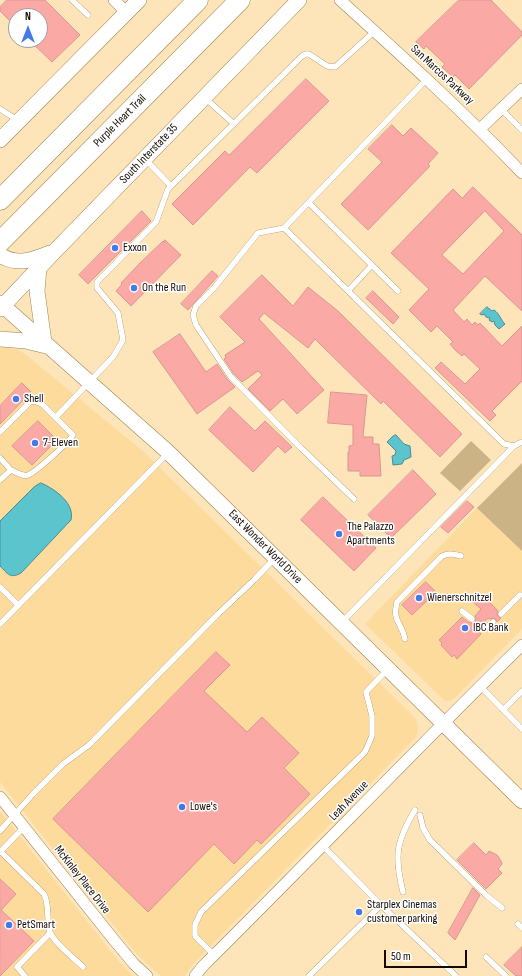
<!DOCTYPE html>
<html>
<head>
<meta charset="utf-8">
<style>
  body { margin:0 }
  #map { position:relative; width:522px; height:976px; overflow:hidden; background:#fde5b9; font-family:"Sofia Sans Condensed",sans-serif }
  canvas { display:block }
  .north { position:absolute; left:8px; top:8px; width:40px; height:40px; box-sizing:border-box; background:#fff; border:1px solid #a19d99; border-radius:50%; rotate:0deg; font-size:11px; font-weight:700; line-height:16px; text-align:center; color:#130900 }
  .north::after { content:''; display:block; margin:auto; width:14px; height:18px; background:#4479ea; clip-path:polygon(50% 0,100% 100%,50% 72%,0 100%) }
  .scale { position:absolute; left:384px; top:950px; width:83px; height:18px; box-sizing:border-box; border:2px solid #130900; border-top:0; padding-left:5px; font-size:12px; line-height:14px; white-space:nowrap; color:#130900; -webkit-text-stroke:3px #fff; paint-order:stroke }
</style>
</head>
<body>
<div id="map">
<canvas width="522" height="976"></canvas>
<div class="north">N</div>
<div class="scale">50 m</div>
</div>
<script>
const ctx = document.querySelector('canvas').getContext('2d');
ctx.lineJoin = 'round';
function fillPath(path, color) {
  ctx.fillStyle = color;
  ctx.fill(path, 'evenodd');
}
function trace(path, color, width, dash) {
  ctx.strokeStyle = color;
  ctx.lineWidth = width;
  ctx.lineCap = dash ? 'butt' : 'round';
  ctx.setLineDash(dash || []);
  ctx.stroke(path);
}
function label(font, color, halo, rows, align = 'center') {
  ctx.font = font + ' "Sofia Sans Condensed",sans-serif';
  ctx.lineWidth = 3;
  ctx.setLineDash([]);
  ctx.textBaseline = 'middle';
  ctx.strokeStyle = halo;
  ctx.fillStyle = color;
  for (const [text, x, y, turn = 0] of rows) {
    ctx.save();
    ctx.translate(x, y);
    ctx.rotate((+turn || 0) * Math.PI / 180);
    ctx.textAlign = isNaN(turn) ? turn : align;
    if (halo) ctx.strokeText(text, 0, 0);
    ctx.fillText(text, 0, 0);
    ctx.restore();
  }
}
const built = new Path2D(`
  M0 345 15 348 25 354 144 452 414 717 417 722 418 731 416 737 193 964 185 976H161L147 964 134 951 0 782V566L9 575 21 573 71 521 72 515 69 504 50 487H34L0 521Z
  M477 508 522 551V629L455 698 450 701H445L365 624Z
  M0 811 116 958 133 976H0Z`);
const green = new Path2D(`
  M471 441 491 460 460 491 440 473Z
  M522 463V551L477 508Z`);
const water = new Path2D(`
  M487 307 492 311 494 310C500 314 500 319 505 324L499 329 495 325 494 321 492 322 489 320 490 318 486 317 484 314 482 315 480 314Z
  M396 435 404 444 410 446 411 457 404 460 402 464 393 465 392 456 395 455 396 451 387 442 393 436Z
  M41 483C55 489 75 503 71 520L21 573C10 579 8 574 0 566V521L34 487Z`);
const building = new Path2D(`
  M7 0H45L80 35 52 62 29 40H40V16H16V27L0 11V7Z
  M459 0H491L522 32V35L469 89 455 75 453 77 442 67 445 64 426 46 424 49 416 42Z
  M306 79 329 101 257 173 250 167 193 225 172 204 225 151 229 155Z
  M392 125 403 136 411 128 438 153 428 164 430 166 368 230 341 204 382 162 368 149Z
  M473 187 522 235V311L485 276 453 310 464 322 467 319 472 325 475 322 478 325 480 323 502 346 522 326V381L492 411 496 415 490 421 435 368 441 362 465 384 480 369 464 354 462 356 455 350 450 344 453 342 437 326 431 332 409 310 429 289 391 253 453 189 462 198ZM485 211 504 231 463 274 442 255Z
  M142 211 151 221 88 284 79 275Z
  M165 240 181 255 131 306 116 291 122 284 121 283 139 264 163 241 164 242Z
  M212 271 218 276 188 310 181 304Z
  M262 275 293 306 308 287 338 311 462 434 440 457 383 401 381 404 315 339 308 348 264 313 259 319 324 390 297 414 283 399 270 411 248 389 262 375 258 371 242 382 234 374 224 359 226 358 225 355 245 342 220 317Z
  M373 291 399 317 393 324 366 298Z
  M180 334 206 372 217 364 227 379 235 387 197 414 153 352Z
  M22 383 31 392 0 424V406Z
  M331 392 367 395 363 437H373V444H379L381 476H360V471H348V452H349V446L353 445V425L328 423Z
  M230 407 255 431 265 421 292 447 285 453 278 446 253 472 209 430Z
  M38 421 57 440 32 465 12 446Z
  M413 470 436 494 391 538 368 515Z
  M323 497 376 548 354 571 301 520Z
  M467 501 474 507 448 533 441 527Z
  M426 582 436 592 412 615 402 605Z
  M482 594 498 611 497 615 501 618 497 622 495 618 490 619 488 618 483 623 478 624 476 629 481 634 457 659 454 655 452 657 441 645 442 643 439 640 462 617 468 622 472 623 475 622 476 619 475 616 481 609 473 602Z
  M216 652 230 665 204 691 247 732 262 717 299 753 284 768 310 794 261 844 257 840 234 864 214 844 148 912 53 819Z
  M474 843 486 855 489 851 497 855 501 861 502 864 498 869 502 873 486 889 457 860Z
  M0 879 16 894 1 910 34 941 0 976Z
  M473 888 480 895 455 940 448 933Z
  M522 947V976H516L504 965Z`);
const lane = new Path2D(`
  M72 0 88 15
  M205 98 234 124
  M0 109 19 121
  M501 109 522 130
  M145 159 171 186
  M309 203 398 291
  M284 228 504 444 514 446 522 442
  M348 291 372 265
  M56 417 113 357 123 340 118 313 97 288V282L156 222 168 189 302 56 306 54H309L327 66 335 67 375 31
  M0 432 30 402 34 401 42 404 73 435C69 442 36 472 28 475 22 477 16 472 11 470L0 480
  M0 458 11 470
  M354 499 301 448 231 377 196 325 193 315 196 306 214 288 258 233 284 228 427 79
  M0 587 18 605
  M462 611 472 619
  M501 614 520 595
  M342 622 514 446
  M0 624 168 453
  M480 627H487L493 622
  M405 639C402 622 392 623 397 602L442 556C449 553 454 554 461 556
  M480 686 522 729
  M503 710 522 691
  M420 815 423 828 430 840 486 895 502 908
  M0 831 32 795 63 764 89 745 218 614 254 580 274 559
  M323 846 381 905 456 976
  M0 851 44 894C50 906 46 919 50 932 54 943 74 958 83 967
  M0 852 24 827
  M403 892C394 856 396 842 415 810
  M518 924 522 928
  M214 955 195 936V925L201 912 365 752 372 736V716L366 692 388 669
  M486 957 506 976
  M25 976 17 967 50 933
  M309 976 381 905`);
const street = new Path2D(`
  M114 0 127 13
  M340 0C402 56 464 112 522 173
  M480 129 522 89
  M0 797 114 940 134 964 147 976
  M195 976 203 966C310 860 414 751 522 645`);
const secondary = new Path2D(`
  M0 140 139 0
  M0 255C17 266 33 260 50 253
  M39 268 37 291 44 342
  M0 303 168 452 522 801
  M0 309 54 252 299 0
  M0 339 26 341 46 346`);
const highway = new Path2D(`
  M0 200 198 0
  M0 242 240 0`);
const markers = [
  [115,248,4,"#4479ea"],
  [134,288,4,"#4479ea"],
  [16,399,4,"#4479ea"],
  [35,443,4,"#4479ea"],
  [339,534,4,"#4479ea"],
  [419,598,4,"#4479ea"],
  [465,628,4,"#4479ea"],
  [182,807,4,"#4479ea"],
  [359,912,4,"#4479ea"],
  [9,925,4,"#4479ea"]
];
const streetNames = [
  ["San Marcos Parkway",442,75,43],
  ["Purple Heart Trail",120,121,-45],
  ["South Interstate 35",149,154,-46],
  ["East Wonder World Drive",265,547,45],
  ["Leah Avenue",349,801,-46],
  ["McKinley Place Drive",82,880,52]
];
const poiNames = [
  ["Exxon",123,248],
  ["On the Run",142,288],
  ["Shell",24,399],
  ["7-Eleven",43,443],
  ["The Palazzo",347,527],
  ["Apartments",347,541],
  ["Wienerschnitzel",427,598],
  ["IBC Bank",473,628],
  ["Lowe's",190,807],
  ["Starplex Cinemas",367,905],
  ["customer parking",367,919],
  ["PetSmart",17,925]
];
fillPath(built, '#fddb9c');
fillPath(green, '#cbb386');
fillPath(water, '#5cc4cd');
trace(water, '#468c90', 1);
fillPath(building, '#fba9a5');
trace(building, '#d79793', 1);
trace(lane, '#9c814c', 6);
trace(street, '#9c814c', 12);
trace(secondary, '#9c814c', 16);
trace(highway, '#9c814c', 21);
trace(lane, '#fff', 5.5);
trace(street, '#fff', 11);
trace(secondary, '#fff', 15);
trace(highway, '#fff', 20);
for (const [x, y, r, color] of markers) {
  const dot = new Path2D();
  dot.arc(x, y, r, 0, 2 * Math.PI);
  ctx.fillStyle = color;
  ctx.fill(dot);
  trace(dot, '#fff', 1.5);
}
label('12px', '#130900', '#fff', streetNames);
label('12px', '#130900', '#fff', poiNames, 'left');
</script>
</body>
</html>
